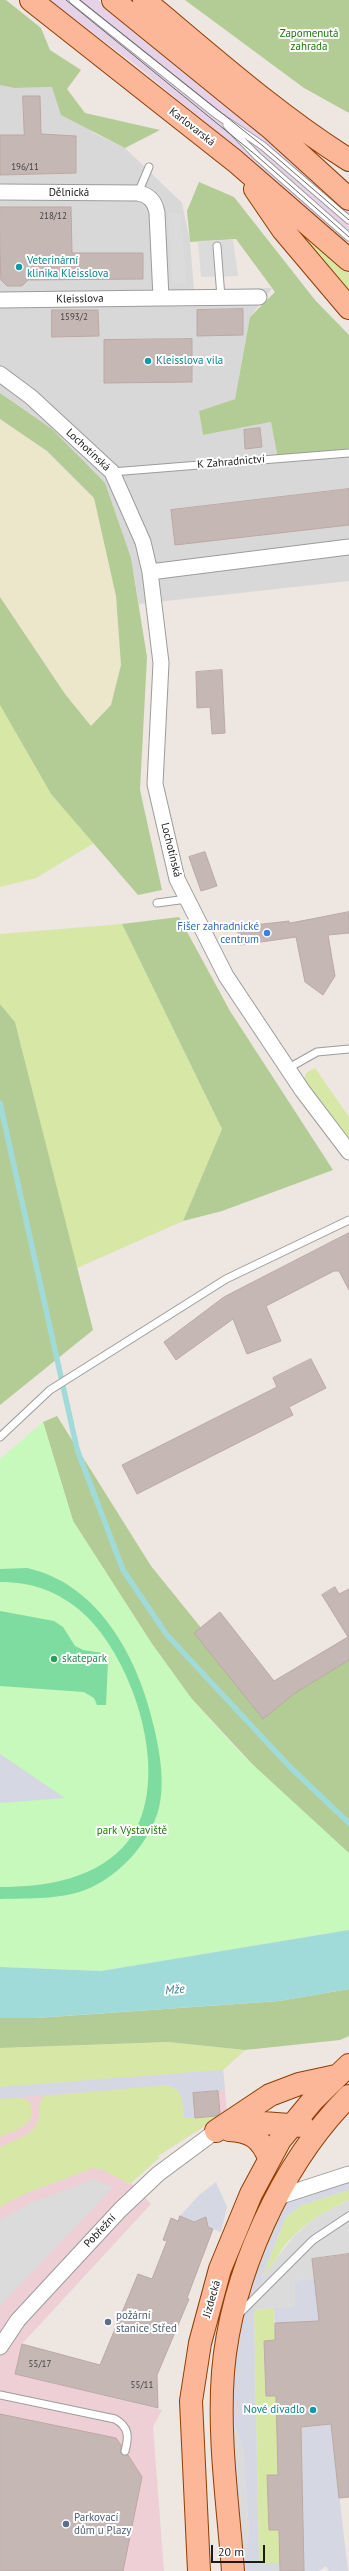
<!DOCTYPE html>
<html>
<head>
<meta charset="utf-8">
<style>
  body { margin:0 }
  #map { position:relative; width:349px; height:2571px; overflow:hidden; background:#ede6e1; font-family:"PT Sans",sans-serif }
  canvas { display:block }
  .scale { position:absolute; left:211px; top:2545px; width:54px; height:18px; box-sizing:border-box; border:2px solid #1b1b1b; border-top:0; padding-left:5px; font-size:12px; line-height:14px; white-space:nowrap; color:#1b1b1b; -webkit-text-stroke:3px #fff; paint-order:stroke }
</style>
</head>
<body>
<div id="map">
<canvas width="349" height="2571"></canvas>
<div class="scale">20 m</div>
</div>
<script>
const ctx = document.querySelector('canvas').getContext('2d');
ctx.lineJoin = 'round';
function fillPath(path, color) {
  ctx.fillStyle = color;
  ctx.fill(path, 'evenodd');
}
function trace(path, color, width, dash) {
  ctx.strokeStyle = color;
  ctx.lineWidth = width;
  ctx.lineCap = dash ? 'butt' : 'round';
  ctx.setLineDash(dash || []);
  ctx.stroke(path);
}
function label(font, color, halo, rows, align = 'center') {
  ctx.font = font + ' "PT Sans",sans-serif';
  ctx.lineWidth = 4;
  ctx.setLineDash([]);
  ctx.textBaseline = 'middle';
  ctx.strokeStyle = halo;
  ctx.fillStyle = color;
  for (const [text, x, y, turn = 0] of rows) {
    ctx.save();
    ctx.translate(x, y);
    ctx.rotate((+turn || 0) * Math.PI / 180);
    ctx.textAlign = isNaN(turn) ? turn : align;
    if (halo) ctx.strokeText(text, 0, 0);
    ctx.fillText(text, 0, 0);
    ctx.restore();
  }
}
const residential = new Path2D(`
  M0 85 14 88 52 87 92 132 125 148 182 203 190 242 194 290 272 288 250 317 235 399 199 411 203 435 271 422 278 459 349 450V581L139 604 131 558 52 429 0 393Z`);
const commercial = new Path2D(`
  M0 2048 245 2050 223 2070 227 2112 158 2156 159 2158 131 2183 151 2204 22 2344 15 2374 162 2410 153 2427 164 2571H0Z`);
const industrial = new Path2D(`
  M49 0H98L286 154 349 209V247L259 167 137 66Z`);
const farmland = new Path2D(`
  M0 419 47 451 94 498 116 596 121 665 111 705 91 726 65 694 0 597Z`);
const grass = new Path2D(`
  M307 241 315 243 349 273V291Z
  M0 705 51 794 94 843 36 878 0 887Z
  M122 924 222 1129 183 1221 77 1268 15 1022 0 1004V934Z
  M315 1068 349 1117V1141L303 1080 307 1072Z
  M169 2042 245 2050 223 2070 0 2087V2048Z
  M167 2085C184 2089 183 2103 184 2118L220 2116 158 2156 159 2158 130 2184 103 2170 93 2168 24 2194 0 2207V2147C14 2140 38 2135 39 2116 40 2108 38 2103 44 2096Z
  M20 2098C25 2098 30 2101 31 2107 37 2126 12 2131 0 2137V2099Z
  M349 2190V2200C325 2211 303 2224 286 2244 277 2255 272 2267 262 2277L286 2217 302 2205Z
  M274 2308 275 2340 264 2341 266 2395 276 2396 278 2475H267L269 2530H279L280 2563H259L254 2310Z`);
const forest = new Path2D(`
  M0 0H6L41 28 50 50 81 70 67 89 85 113 160 130 125 148 61 115 52 87 14 88 0 85Z
  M185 0H349V113L304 88Z
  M199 182 234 197 315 300 349 335V450L278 459 271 422 203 435 199 411 235 399 250 317 275 292 236 239 190 242 187 211Z
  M0 393 52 429 105 483 131 558 147 657 140 790 162 890 138 895 51 794 0 705V597L65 694 91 726 111 705 121 665 116 596 94 498 47 451 0 419Z
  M179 917 230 1011 333 1170 222 1211 183 1221 222 1129 122 924Z
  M0 1004 15 1022 93 1330 0 1405Z
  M57 1416 151 1566 266 1708 349 1658V1930L338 1932 266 1779 191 1698 152 1644 73 1521 43 1422Z
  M349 1989V2036L340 2040 245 2050 168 2042 0 2048V2018H36L279 2001Z`);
const park = new Path2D(`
  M43 1422 73 1521 152 1644 191 1698 238 1751 349 1853V1930L101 1971 0 1967V1459Z`);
const pitch = new Path2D(`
  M27 1568C100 1584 139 1660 154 1727 160 1753 165 1782 159 1808 150 1842 122 1873 90 1888 62 1900 29 1898 0 1899V1887C46 1887 99 1879 129 1840 174 1780 134 1659 83 1613 58 1591 32 1582 0 1582V1569Z
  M0 1611 54 1621 63 1627 75 1646 83 1650 103 1653 108 1661 106 1705H97L94 1698 84 1692 0 1686Z`);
const parking = new Path2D(`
  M168 213H181L186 283H172Z
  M233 240 238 276 201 277 198 241Z
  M94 2179 113 2187 0 2306V2220L31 2203Z
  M349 2200V2254L312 2259 314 2278 295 2281V2306L254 2310 241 2320 262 2277 295 2235 319 2215Z
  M229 2407 243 2449 249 2533 243 2571Z`);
const plaza = new Path2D(`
  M0 1754 65 1798 0 1803Z
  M223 2070 225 2090 193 2093 195 2118H184L182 2097 177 2090 167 2085 0 2099V2087Z
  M349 2181V2190L302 2205 286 2217 262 2277 254 2310 259 2563H280V2571H243L249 2533 243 2449 229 2407 230 2376 241 2320 262 2249 285 2205 293 2199Z
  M216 2182 227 2207 221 2232 207 2227 203 2219 196 2223 180 2216 199 2195Z
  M314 2278 321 2340 299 2322 275 2323 274 2308 295 2306V2281Z
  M331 2424 348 2571H329L326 2566 319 2571H304L301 2427Z`);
const water = new Path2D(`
  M349 1930V1989L279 2001 36 2018H0V1967L101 1971Z`);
const stream = new Path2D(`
  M0 1103 77 1449 123 1570 167 1635 290 1767 349 1823`);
const building = new Path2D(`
  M23 96H40L41 134 76 136V173L0 175V135H24Z
  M0 207H71L72 253H143V279L28 280 22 286H7L1 280Z
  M243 309V335L197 336V310Z
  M52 310H98L99 336 52 337Z
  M192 339V382L104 383V340Z
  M260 428 262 447 245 449 244 430Z
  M349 489V525L175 545 171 510Z
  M222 670 225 733 212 734 210 707 197 708 196 672Z
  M205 852 217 886 201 891 189 857Z
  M349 912V933L328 935 335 976 323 995 305 982 296 937 240 945 237 927 289 921V923Z
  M349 1233V1290L339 1271H334L266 1306 281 1341 247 1354 233 1319 176 1360 164 1342 224 1297Z
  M311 1359 326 1388 289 1407 293 1415 137 1494 122 1465 277 1387 273 1378Z
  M335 1587 339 1594 349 1589V1660L295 1693 263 1719 194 1633 220 1612 274 1681 348 1637 322 1595Z
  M218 2091 220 2113 216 2116 195 2118 193 2093Z
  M180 2216 194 2222 206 2217 208 2227 213 2229 187 2298 189 2299 157 2375 158 2408 15 2374 22 2344 100 2365 138 2274 152 2279 167 2241 163 2240 171 2218 178 2221Z
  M349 2254V2497L339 2498 331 2424 301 2427 304 2571H280L279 2530H269L267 2475H278L276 2396H266L264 2341 275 2340V2323L319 2321 312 2259Z
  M0 2414 116 2438 121 2445V2454L128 2455 142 2477 123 2571H0Z`);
const lane = new Path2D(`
  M73 0 216 114 263 146 349 220
  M227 125 257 156 349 237
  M138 193 149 167
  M217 246 221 297
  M112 472 349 453
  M157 903 187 899
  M287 1069 317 1052 349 1049
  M0 1437 50 1390 226 1279 349 1220
  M239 2314 313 2240 349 2216
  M0 2395 115 2419C129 2427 129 2436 125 2451`);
const street = new Path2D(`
  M0 192 138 193C149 195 155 201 157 213L161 298 0 300
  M161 298 259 297
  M0 374 31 397 112 472 143 542 150 572 161 663 155 784 177 879 226 976 302 1090 349 1152
  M150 572 349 547
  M275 2198 349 2174
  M0 2347 18 2320 120 2210 158 2174 216 2131`);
const primary = new Path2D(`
  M31 0 235 161 349 260
  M113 0 273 130 349 199
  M144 0C210 55 276 114 349 160
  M255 189 283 230 349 308
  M227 2127 249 2122 303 2126
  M229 2130C251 2131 261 2138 269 2158
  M216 2131 270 2095 299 2084 336 2076
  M199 2571 191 2401 200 2343 220 2269 251 2194 280 2140 313 2100 349 2065
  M233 2571C228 2505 218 2438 223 2372 231 2276 281 2164 349 2096`);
const tram = new Path2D(`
  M66 0 257 156 349 237
  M80 0 263 146 349 220`);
const markers = [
  [19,267,4,"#0f9aa8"],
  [148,361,4,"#0f9aa8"],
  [267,933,4,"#3f7fe0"],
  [54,1659,4,"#2e9e5b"],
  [108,2322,4,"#5c6f8a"],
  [313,2410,4,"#0f9aa8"],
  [66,2524,4,"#5c6f8a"]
];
const numberNames = [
  ["196/11",25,167],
  ["218/12",53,216],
  ["1593/2",74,317],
  ["55/17",40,2364],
  ["55/11",142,2385]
];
const parkNames = [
  ["Zapomenutá",309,34],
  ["zahrada",309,47],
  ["park Výstaviště",132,1831]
];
const streetNames = [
  ["Karlovarská",192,127,38],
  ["Dělnická",69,193],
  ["Kleisslova",80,299,-1],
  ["Lochotínská",88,450,43],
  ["K Zahradnictví",231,462,-5],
  ["Lochotínská",171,850,76],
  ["Pobřežní",100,2231,-47],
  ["Jízdecká",212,2299,-74]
];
const cultureNames = [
  ["Veterinární",27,261],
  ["klinika Kleisslova",27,274],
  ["Kleisslova vila",156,361],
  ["Nové divadlo",305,2410,"right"]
];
const shopNames = [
  ["Fišer zahradnické",259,927],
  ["centrum",259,940]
];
const leisureNames = [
  ["skatepark",62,1659]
];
const serviceNames = [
  ["požární",116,2316],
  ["stanice Střed",116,2329],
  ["Parkovací",74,2518],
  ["dům u Plazy",74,2531]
];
const waterNames = [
  ["Mže",175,1990,-5]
];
fillPath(residential, '#d9d8d8');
fillPath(commercial, '#eecfd6');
fillPath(industrial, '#e5d2e6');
fillPath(farmland, '#ece6cb');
fillPath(grass, '#d7e8a6');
fillPath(forest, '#b3cc95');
fillPath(park, '#c7f8bc');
fillPath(pitch, '#7edca0');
fillPath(parking, '#dbdbdb');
fillPath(plaza, '#d5d8e2');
fillPath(water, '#a1dbd9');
trace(stream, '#a1dbd9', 5.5);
fillPath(building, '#c4b7b4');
trace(building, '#bea8a3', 1);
trace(lane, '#9c9c9c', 9);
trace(street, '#9c9c9c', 17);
trace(primary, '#913d01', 24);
trace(lane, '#fff', 7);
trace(street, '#fff', 15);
trace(primary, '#fbb798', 22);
trace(tram, '#696969', 1);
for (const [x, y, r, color] of markers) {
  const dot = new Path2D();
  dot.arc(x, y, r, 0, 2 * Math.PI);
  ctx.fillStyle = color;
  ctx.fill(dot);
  trace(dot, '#fff', 1.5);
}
label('9px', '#454241', null, numberNames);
label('11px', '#1e770c', '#fff', parkNames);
label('11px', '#1b1b1b', '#fff', streetNames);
label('11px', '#0d838f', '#fff', cultureNames, 'left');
label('11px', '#366cbe', '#fff', shopNames, 'right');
label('11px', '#27864d', '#fff', leisureNames, 'left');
label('11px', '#4e5e75', '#fff', serviceNames, 'left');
label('italic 12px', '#417e92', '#fff', waterNames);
</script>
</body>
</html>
